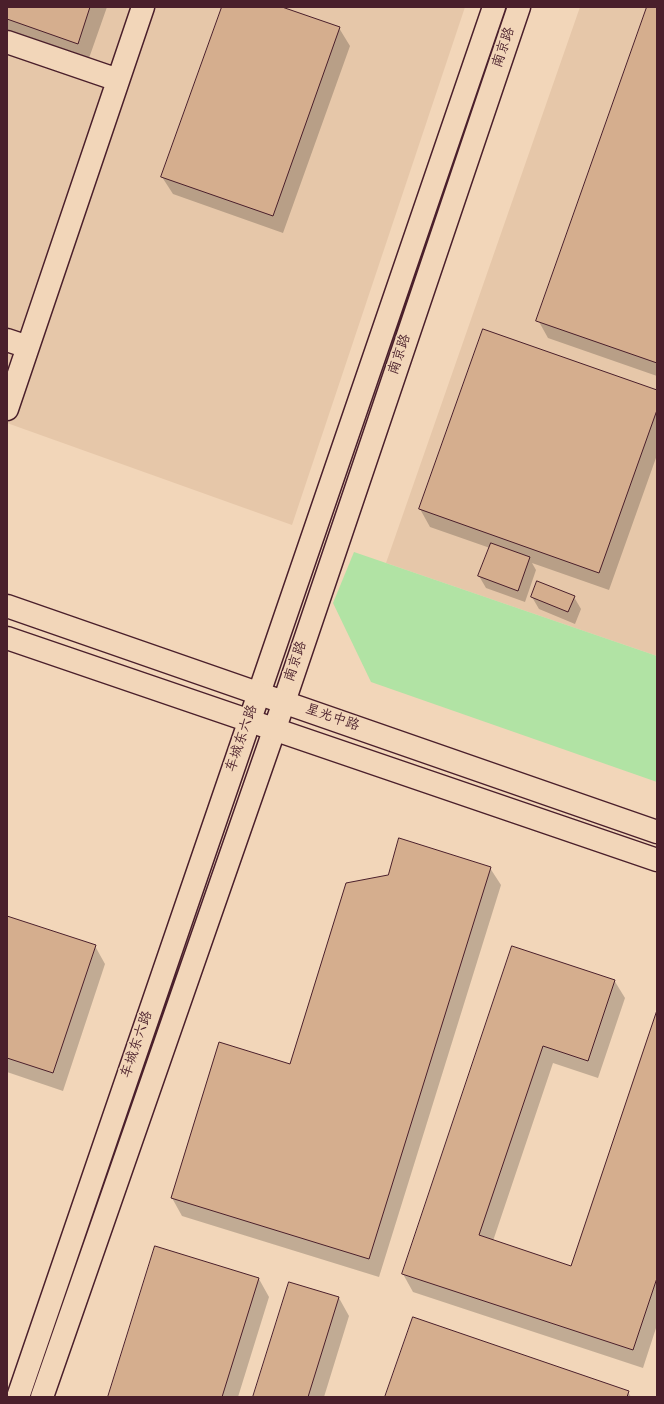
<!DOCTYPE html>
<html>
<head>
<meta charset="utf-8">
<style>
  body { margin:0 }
  #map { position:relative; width:664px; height:1404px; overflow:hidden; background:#f2d6b9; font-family:"Gochi Hand",sans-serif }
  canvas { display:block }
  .frame { position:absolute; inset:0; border:8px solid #4a1f2b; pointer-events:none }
</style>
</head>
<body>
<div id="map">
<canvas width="664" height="1404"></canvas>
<div class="frame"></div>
</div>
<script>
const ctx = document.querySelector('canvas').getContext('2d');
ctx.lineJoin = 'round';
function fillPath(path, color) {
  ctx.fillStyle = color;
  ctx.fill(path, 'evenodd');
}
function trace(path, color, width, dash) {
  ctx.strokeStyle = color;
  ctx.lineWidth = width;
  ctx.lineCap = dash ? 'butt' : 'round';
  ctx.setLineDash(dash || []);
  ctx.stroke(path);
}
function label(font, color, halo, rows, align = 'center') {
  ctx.font = font + ' "Gochi Hand","LXGW WenKai TC",sans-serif';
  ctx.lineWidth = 3;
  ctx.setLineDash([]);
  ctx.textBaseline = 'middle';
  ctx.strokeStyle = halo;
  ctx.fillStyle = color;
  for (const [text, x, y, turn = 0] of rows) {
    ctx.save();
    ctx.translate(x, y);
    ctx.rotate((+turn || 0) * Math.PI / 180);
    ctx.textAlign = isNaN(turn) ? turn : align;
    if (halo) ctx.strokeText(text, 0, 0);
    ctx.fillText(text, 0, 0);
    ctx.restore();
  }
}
const built = new Path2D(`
  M7 7H465L292 525 7 423Z
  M580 7H657V656L386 563Z`);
const green = new Path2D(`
  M354 552 657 656V782L371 682 333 603Z`);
const shadow = new Path2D(`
  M7 7H107L88 61 7 33Z
  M223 7H278L339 28 350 46 283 233 173 194 162 177Z
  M648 7H657V376L548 338 538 320Z
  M657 391V455L609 590 532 563 536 570 525 602 486 588 479 576 490 548 430 527 420 509Z
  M532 597H574L581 609 575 624 539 609Z
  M490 868 501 885 379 1277 182 1216 172 1198 220 1043 290 1065Z
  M7 917 95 946 105 964 63 1091 7 1072Z
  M513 947 614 980 625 998 598 1078 553 1063 493 1241 572 1267 657 1013V1325L643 1368 413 1292 403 1274Z
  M156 1247 259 1279 269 1297 238 1397H109Z
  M339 1298 349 1316 324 1397H254Z
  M628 1392 631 1397H386Z`);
const building = new Path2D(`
  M7 7H90L78 44 7 19Z
  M222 7H282L340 27 273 216 161 177Z
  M647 7H657V363L536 321Z
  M483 329 657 390V410L599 573 419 509Z
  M491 543 530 557 518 591 478 576Z
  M537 581 575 596 568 612 531 597Z
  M399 838 491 867 369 1259 171 1198 219 1042 290 1064 346 883 388 875Z
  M7 916 96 945 53 1073 7 1058Z
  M512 946 615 980 588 1061 543 1046 479 1235 571 1266 657 1010V1278L633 1350 402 1274Z
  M155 1246 259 1278 222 1397H108Z
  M289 1282 339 1297 308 1397H253Z
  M413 1317 629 1391 627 1397H385Z`);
const minor = new Path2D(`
  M7 42 118 80
  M7 340 28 347
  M7 409 143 7
  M18 1397 494 7
  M42 1397 284 702 519 7`);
const major = new Path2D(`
  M7 606 657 832
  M7 638 657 860`);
const streetNames = [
  ["南京路",505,48,-71],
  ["南京路",401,355,-71],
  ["南京路",297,662,-71],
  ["星光中路",332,719,19],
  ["车城东六路",243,739,-71],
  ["车城东六路",138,1045,-71]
];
fillPath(built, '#e6c7a9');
fillPath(green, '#b1e3a4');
fillPath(shadow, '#0003');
fillPath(building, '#d5ae8e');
trace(building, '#4a1f2b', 1);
trace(minor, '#4a1f2b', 25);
trace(major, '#4a1f2b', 25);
trace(minor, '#f2d6b9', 22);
trace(major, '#f2d6b9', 22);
label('14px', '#4a1f2b', '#f2d6b9', streetNames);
</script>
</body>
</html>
